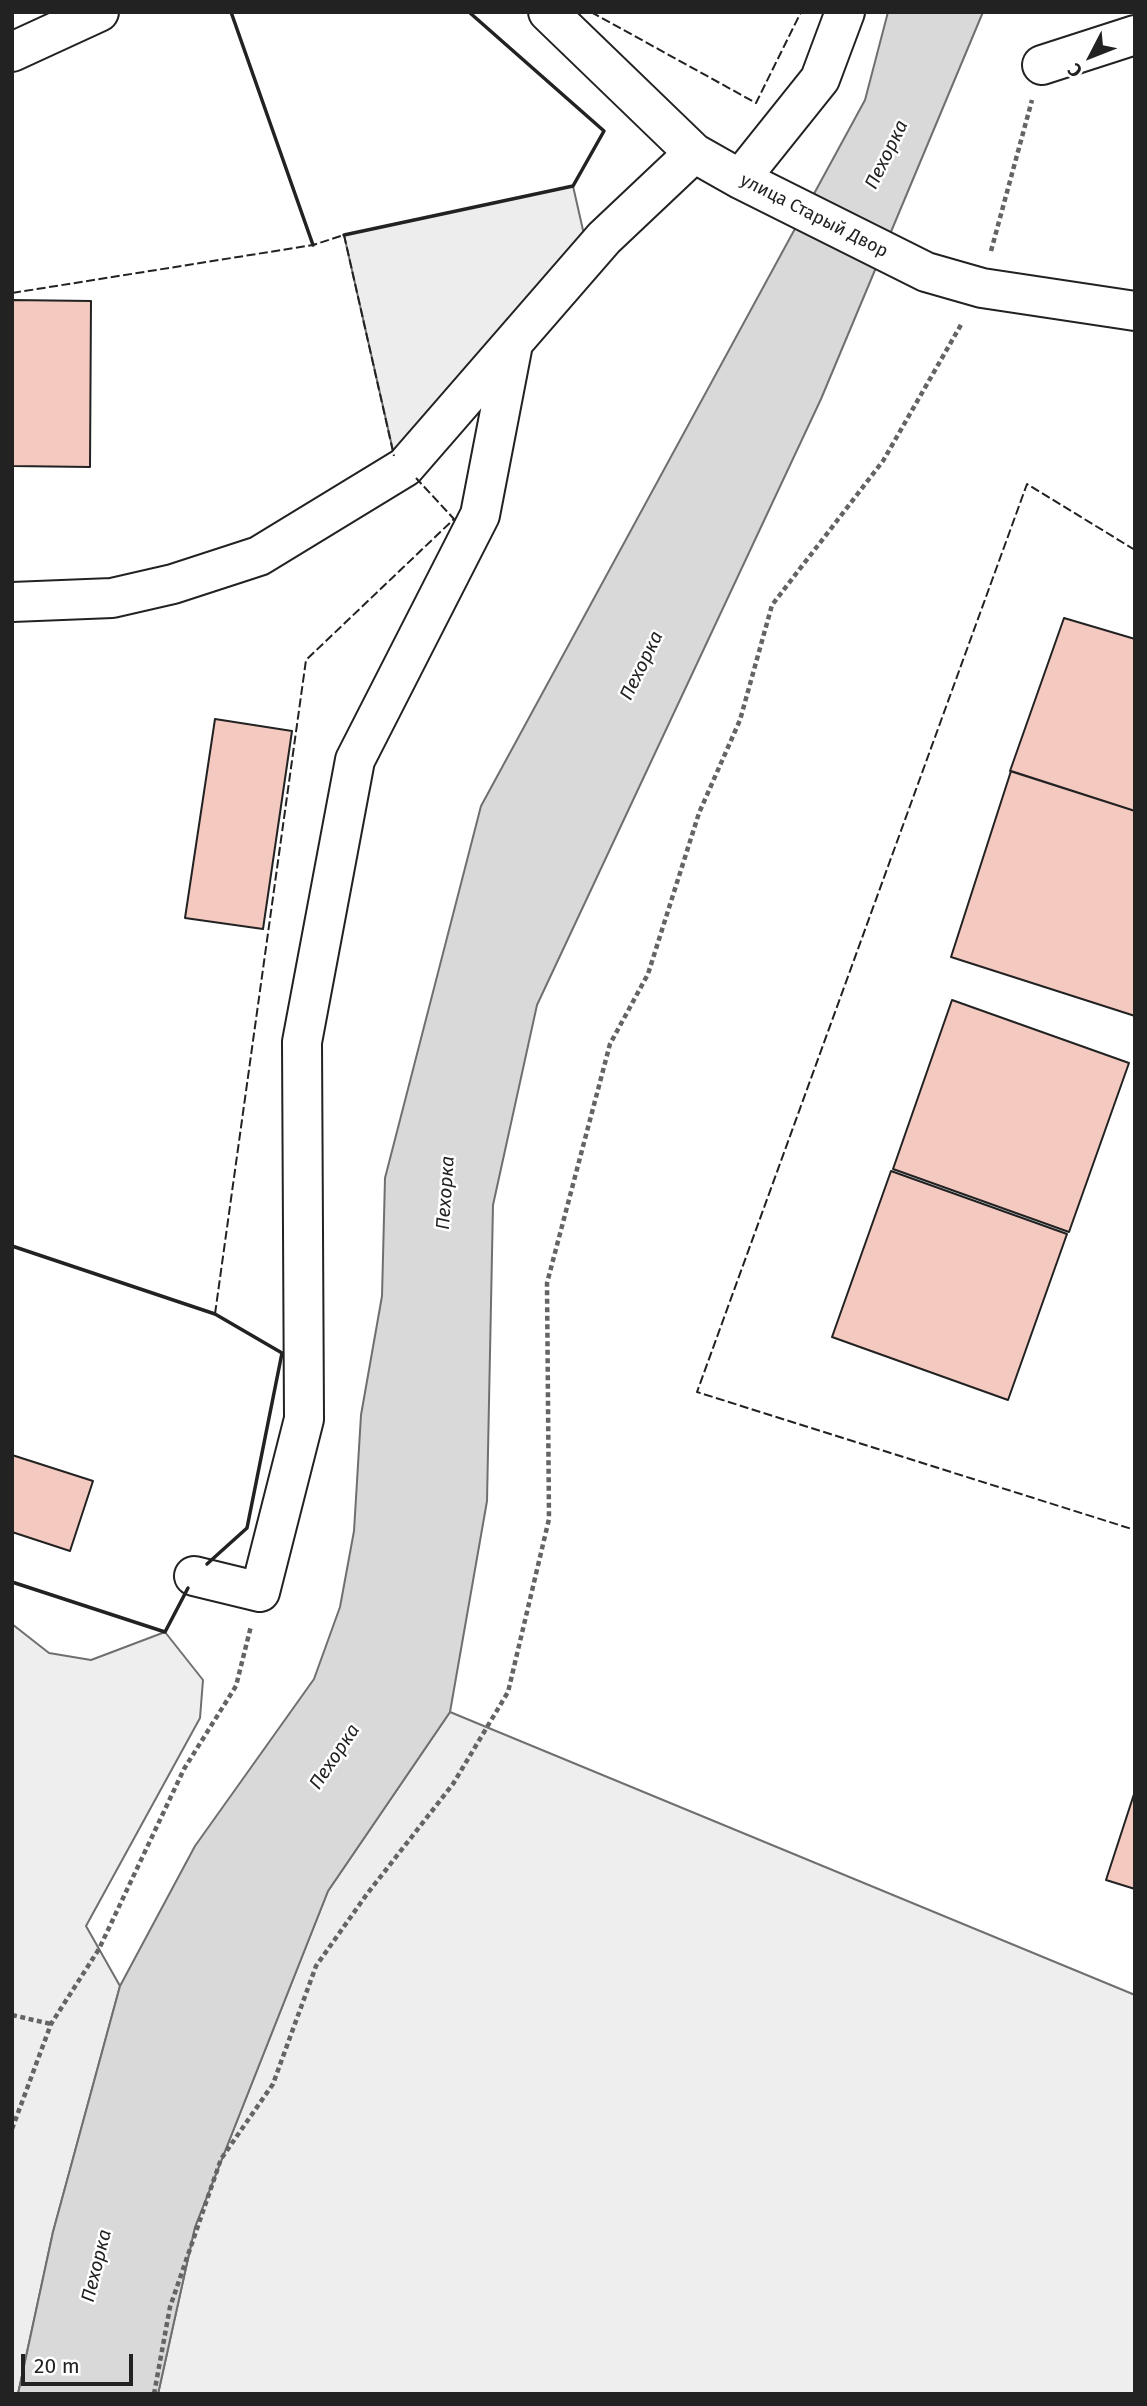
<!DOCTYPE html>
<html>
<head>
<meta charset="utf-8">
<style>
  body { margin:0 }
  #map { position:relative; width:1147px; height:2406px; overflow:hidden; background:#fff; font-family:"Fira Sans",sans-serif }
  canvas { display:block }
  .frame { position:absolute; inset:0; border:14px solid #222; pointer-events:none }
  .north { position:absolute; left:1056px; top:21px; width:70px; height:70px; -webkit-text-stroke:5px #fff; paint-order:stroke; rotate:228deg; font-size:19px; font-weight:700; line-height:28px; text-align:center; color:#222 }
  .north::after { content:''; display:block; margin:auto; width:24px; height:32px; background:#222; clip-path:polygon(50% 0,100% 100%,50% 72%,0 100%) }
  .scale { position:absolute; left:21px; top:2354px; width:112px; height:32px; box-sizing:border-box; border:4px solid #222; border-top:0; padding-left:9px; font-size:21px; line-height:24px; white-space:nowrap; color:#222; -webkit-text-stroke:5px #fff; paint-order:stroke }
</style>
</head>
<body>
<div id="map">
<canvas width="1147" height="2406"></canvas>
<div class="frame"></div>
<div class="north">С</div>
<div class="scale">20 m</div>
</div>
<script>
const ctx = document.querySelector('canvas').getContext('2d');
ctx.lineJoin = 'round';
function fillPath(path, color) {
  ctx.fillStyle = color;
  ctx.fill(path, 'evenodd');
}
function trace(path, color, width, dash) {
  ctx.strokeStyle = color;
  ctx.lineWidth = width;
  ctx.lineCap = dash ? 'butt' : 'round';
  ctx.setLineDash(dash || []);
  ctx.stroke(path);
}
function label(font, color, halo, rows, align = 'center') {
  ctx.font = font + ' "Fira Sans",sans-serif';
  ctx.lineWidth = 5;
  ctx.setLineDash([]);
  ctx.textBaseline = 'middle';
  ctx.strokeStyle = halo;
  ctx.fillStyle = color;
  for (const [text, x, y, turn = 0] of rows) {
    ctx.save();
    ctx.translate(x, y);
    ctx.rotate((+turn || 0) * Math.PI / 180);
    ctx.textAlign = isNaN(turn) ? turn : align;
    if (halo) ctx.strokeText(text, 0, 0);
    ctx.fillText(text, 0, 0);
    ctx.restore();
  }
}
const green = new Path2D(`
  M12 1624 49 1653 91 1660 165 1632 203 1680 200 1718 86 1926 120 1986 53 2232 18 2394H12Z
  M450 1712 1135 1995V2394H158L195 2227 328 1891Z`);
const parking = new Path2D(`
  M573 186 585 239 394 455 344 235Z`);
const water = new Path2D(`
  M888 12H983L821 399 537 1005 493 1205 487 1501 450 1712 328 1891 195 2227 158 2394H18L53 2232 120 1986 195 1846 314 1679 340 1607 354 1531 361 1415 382 1296 385 1178 481 806 865 100Z`);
const building = new Path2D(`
  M12 300 91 301 90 467 12 466Z
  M1064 618 1135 639V811L1010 771Z
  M215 719 292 731 263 929 185 918Z
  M1011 771 1135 811V1016L951 957Z
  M952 1000 1129 1063 1069 1232 893 1169Z
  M891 1171 1067 1234 1008 1400 832 1337Z
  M12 1455 93 1481 70 1551 12 1532Z
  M1135 1791V1889L1106 1880Z`);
const path = new Path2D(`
  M991 251 1032 100
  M12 2015 51 2024
  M12 2129 51 2024 99 1949 184 1769 236 1686 251 1626
  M154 2394 170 2307 221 2159 273 2084 316 1966 367 1894 453 1784 508 1692 549 1519 547 1283 610 1044 648 974 699 813 740 720 772 605 883 461 962 323`);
const minor = new Path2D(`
  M548 12 694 153 740 179 926 272 982 288 1135 311
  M12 52 99 12
  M1042 65 1135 35
  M740 179 820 79 845 12
  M12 602 112 598 173 584 259 556 405 467 604 238 694 153
  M194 1576 260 1592 304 1419 302 1042 355 760 480 515 513 344`);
const fence = new Path2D(`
  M591 12 756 103 801 12
  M12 293 313 245 344 235 394 456
  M1135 550 1027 484 697 1392 1135 1530
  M215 1314 306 660 454 519 416 478`);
const wall = new Path2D(`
  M231 12 313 245
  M344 235 573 186 604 131 469 12
  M12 1246 215 1314 282 1353 247 1528 207 1564
  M12 1582 165 1632 188 1588`);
const streetNames = [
  ["улица Старый Двор",814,216,27]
];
const waterNames = [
  ["Пехорка",887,155,-64],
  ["Пехорка",642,666,-64],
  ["Пехорка",446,1193,-86],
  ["Пехорка",335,1757,-56],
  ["Пехорка",97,2266,-76]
];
fillPath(green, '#eee');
trace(green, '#6f6f6f', 2);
fillPath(parking, '#ededed');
trace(parking, '#6f6f6f', 2);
fillPath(water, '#d9d9d9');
trace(water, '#6f6f6f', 2);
fillPath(building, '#f3c9c0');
trace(building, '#222', 2);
trace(minor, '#222', 42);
trace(path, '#646464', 4.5, [5, 3.5]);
trace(minor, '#fff', 38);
trace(fence, '#222', 2, [9, 3.5]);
trace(wall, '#222', 3.5);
label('18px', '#222', '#fff', streetNames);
label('italic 19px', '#222', '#fff', waterNames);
</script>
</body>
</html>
